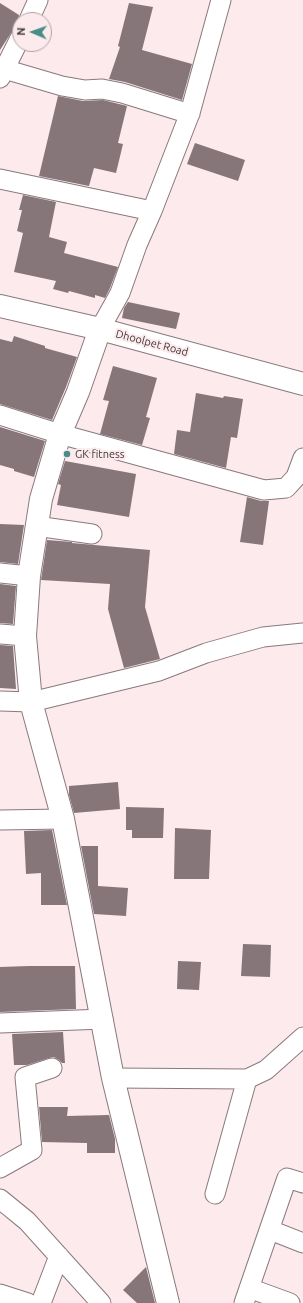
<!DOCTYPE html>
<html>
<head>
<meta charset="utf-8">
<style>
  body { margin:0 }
  #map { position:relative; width:303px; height:1303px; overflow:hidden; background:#fceaed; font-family:Ubuntu,sans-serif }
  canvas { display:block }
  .north { position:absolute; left:12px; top:12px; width:40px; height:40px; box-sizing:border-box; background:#fceaed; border:1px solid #b1a3a5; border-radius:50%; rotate:272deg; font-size:11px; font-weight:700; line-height:16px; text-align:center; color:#40393a }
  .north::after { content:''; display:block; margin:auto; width:14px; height:18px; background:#498e86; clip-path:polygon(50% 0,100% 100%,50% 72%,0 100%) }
</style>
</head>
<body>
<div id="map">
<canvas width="303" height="1303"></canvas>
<div class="north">N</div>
</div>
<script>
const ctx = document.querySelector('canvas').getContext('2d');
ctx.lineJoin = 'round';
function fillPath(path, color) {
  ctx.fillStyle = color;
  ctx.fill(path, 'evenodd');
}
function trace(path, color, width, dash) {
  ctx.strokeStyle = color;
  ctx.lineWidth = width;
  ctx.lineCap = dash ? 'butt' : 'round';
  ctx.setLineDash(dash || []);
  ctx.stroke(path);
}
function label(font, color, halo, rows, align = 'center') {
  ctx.font = font + ' Ubuntu,sans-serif';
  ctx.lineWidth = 4;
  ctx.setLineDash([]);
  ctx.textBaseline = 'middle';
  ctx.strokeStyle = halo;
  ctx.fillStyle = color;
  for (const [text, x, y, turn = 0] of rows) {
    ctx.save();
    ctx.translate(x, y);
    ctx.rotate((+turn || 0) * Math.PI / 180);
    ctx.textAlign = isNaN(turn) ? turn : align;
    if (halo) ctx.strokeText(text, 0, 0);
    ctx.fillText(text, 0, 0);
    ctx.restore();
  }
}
const building = new Path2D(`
  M0 3 19 15 18 22 0 50Z
  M129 3 153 7 142 50 192 64 182 100 125 82 109 79 120 47 118 46Z
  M58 96 83 101 103 100 127 106 118 143 123 144 116 173 94 168 89 186 39 176Z
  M195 143 245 160 238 181 187 164Z
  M23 195 56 202 49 237 67 242 64 253 118 267 110 288 105 298 95 295V298L69 291 68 293 53 289 56 281 14 272 23 233 17 231 22 210H19Z
  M128 302 180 313 176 329 122 318 124 308Z
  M14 336 45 346V348L77 357 66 387 52 420 0 404V339L12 342Z
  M113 366 157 378 146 417 150 418 142 445 100 434 109 401 103 400Z
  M196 393 223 398 224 396 243 399 237 438 231 437 226 468 174 454 177 430 190 432Z
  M0 427 45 441 34 477 14 471V469L0 465Z
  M65 461 136 474 129 517 57 505 61 485 58 484Z
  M247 497 261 501H269L263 545 240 542Z
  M0 524 24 525 18 564 0 562Z
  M47 540 72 542V543L150 550 145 607 160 659 124 668 108 609 110 584 41 580Z
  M0 584 16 586 13 624 0 623Z
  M0 645 13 646 16 689 0 688Z
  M118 782 120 809 74 813 69 795V786Z
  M126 807 164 808 163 838H132V830H126Z
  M175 828 211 830 209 879H174Z
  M52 830 67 905H41V873L26 874 24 831Z
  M81 846H98V886L128 888 126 916 94 914Z
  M243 944 271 945 270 977 241 976Z
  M178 961 201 962 199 990 177 989Z
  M29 966H75L76 1009 0 1012V967Z
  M63 1032 65 1063H62L59 1060 54 1057 49 1058 27 1065H14L12 1034Z
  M39 1107H68L67 1116 109 1115 115 1139V1153H87V1143L42 1142Z
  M146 1267 155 1303H137L123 1290Z`);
const street = new Path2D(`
  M29 20 38 0
  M4 69 62 86 85 90 102 89 122 93 190 114
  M0 78 20 38
  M0 179 152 211
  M100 329 120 293 137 245 152 211 190 113 221 0
  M0 415 60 434 264 490 286 488 296 477 303 458
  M36 526 92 534
  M0 573 29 576
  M0 634 25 636
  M0 701 31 702 159 671 206 653 263 637 303 633
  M0 820 63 819
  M0 1023 103 1019
  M113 1078 247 1079 266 1070 303 1037
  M0 1168 32 1150 25 1077 52 1068
  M215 1194 247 1079
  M0 1199 27 1221 101 1303
  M270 1230 303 1243
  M249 1288 290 1303
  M0 1294 28 1303
  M41 1303 59 1256
  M244 1303 287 1178 303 1183`);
const secondary = new Path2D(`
  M0 306 100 329 303 384
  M100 329 78 392 60 434 41 499 29 576 25 636 31 702 63 819 113 1078 168 1303`);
const markers = [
  [67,454,4,"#498e86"]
];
const streetNames = [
  ["Dhoolpet Road",152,343,15]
];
const poiNames = [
  ["GK fitness",75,454]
];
fillPath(building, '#867679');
trace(street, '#89797c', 21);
trace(secondary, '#89797c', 24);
trace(street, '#fff', 19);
trace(secondary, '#fff', 22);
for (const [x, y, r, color] of markers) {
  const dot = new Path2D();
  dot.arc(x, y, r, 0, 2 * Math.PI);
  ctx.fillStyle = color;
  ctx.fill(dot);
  trace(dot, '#fceaed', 1.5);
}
label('11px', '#40393a', '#fceaed', streetNames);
label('11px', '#40393a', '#fceaed', poiNames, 'left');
</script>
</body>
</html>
